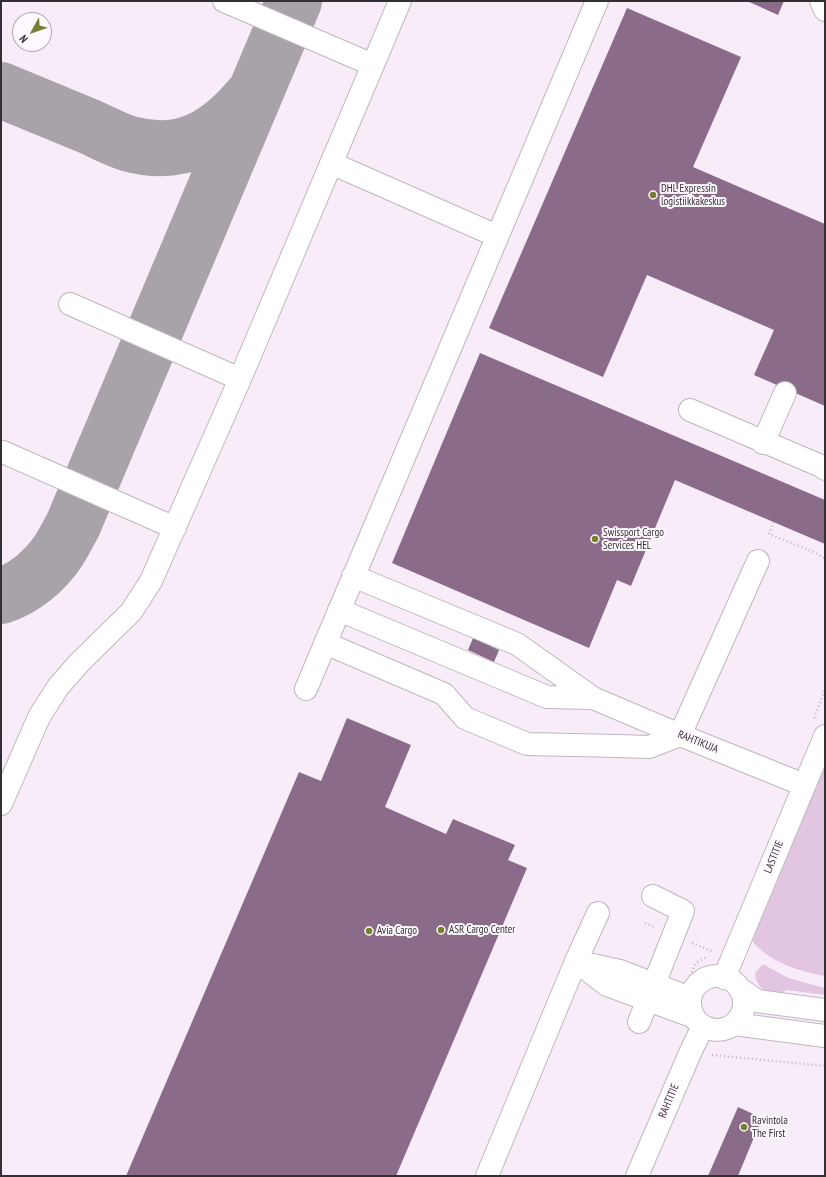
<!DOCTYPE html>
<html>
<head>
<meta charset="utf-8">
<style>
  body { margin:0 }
  #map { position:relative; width:826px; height:1177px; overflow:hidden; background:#fff8ff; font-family:"PT Sans Narrow",sans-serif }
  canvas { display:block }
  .frame { position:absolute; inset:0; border:2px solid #333033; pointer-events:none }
  .north { position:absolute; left:12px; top:12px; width:40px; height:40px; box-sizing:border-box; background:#fff8ff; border:1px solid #ada8ad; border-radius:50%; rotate:230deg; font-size:11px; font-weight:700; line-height:16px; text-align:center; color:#333033 }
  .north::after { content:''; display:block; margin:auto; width:14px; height:18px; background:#75812e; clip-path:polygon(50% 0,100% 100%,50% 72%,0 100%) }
</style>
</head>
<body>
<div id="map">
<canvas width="826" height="1177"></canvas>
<div class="frame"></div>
<div class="north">N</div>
</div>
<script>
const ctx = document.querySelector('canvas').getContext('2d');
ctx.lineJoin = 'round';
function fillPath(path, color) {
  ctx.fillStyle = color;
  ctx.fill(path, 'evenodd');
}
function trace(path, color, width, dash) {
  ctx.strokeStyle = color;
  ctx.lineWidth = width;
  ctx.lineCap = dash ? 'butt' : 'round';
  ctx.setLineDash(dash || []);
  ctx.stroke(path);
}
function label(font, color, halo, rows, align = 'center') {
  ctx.font = font + ' "PT Sans Narrow",sans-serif';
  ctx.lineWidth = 4;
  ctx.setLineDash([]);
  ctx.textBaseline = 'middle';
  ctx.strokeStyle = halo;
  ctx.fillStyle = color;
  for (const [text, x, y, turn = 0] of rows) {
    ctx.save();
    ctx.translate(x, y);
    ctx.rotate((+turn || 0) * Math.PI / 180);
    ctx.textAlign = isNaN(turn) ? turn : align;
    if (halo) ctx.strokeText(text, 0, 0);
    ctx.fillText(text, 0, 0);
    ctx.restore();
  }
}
const built = new Path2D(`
  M1 1H825V1176H1ZM20 20H44V44H20Z`);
const green = new Path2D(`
  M825 764V976C800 972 770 962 753 942L754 928Z
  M763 964 788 978 825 988V995L787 990C773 999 756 990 755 973Z`);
const taxiway = new Path2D(`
  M1 90C30 102 59 114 88 126 102 132 116 140 130 144 183 158 219 136 252 96
  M1 596C24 589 46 570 59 550 64 542 68 534 73 525L294 1`);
const building = new Path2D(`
  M747 1H784L778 15Z
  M627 8 741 57 693 167 825 224V406L754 375 774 330 647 275 603 377 489 328Z
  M480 353 825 500V544L675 480 631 586 617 580 589 648 392 563Z
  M473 638 499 650 494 662 468 650Z
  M347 718 411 745 385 807 446 834 453 819 515 845 508 860 527 868 396 1176H126L299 772 321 781Z
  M738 1107 762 1118 738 1176H708Z`);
const path = new Path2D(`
  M774 522 769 534 816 553 825 559
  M814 718 825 689
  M645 923 654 927
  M692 943 712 951
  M690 976 696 963 708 956
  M712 1055 825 1066`);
const minor = new Path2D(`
  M224 1 373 65
  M821 1 825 10
  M331 163 497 236
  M70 304 240 379
  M690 410 821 466 825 469
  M763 443 785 393
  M3 452 175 528
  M353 576 517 644 593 698 680 735 804 785
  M339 610 547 697 593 698
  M325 643 444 694 465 718 527 744 617 746 649 747 680 735 758 561
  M306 689 597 1
  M1 804 39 717 58 687 79 663 131 612 151 581 240 379 400 1
  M576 961 607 985 694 1017
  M583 963 620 971 690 998
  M690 1003a27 27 0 1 1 54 0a27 27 0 1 1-54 0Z
  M724 978 825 736
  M739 988 757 1001 825 1010
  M639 1022 683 911 653 896
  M734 1024 825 1036
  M487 1176 576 961 598 913
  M637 1176 690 1053 703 1026`);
const markers = [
  [653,195,4,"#75812e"],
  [595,539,4,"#75812e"],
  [441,930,4,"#75812e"],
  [369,931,4,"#75812e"],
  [744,1127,4,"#75812e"]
];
const poiNames = [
  ["DHL Expressin",661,189],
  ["logistiikkakeskus",661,202],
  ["Swissport Cargo",603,533],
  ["Services HEL",603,546],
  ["ASR Cargo Center",449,930],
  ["Avia Cargo",377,931],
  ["Ravintola",752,1121],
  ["The First",752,1134]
];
const streetNames = [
  ["RAHTIKUJA",698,742,22],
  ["LASTITIE",774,857,-68],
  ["RAHTITIE",669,1101,-67]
];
fillPath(built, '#f9ecf9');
fillPath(green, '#e2c6e1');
trace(taxiway, '#a8a3a8', 56);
fillPath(building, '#8b6b8a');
trace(minor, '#beb7be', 24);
trace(path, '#bdb8bd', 2.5, [1, 3]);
trace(minor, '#fff', 22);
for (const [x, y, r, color] of markers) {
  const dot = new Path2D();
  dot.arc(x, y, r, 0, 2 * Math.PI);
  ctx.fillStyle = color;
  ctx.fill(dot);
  trace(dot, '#fff8ff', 1.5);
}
label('11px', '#333033', '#fff8ff', poiNames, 'left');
label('11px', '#333033', '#fff8ff', streetNames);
</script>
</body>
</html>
